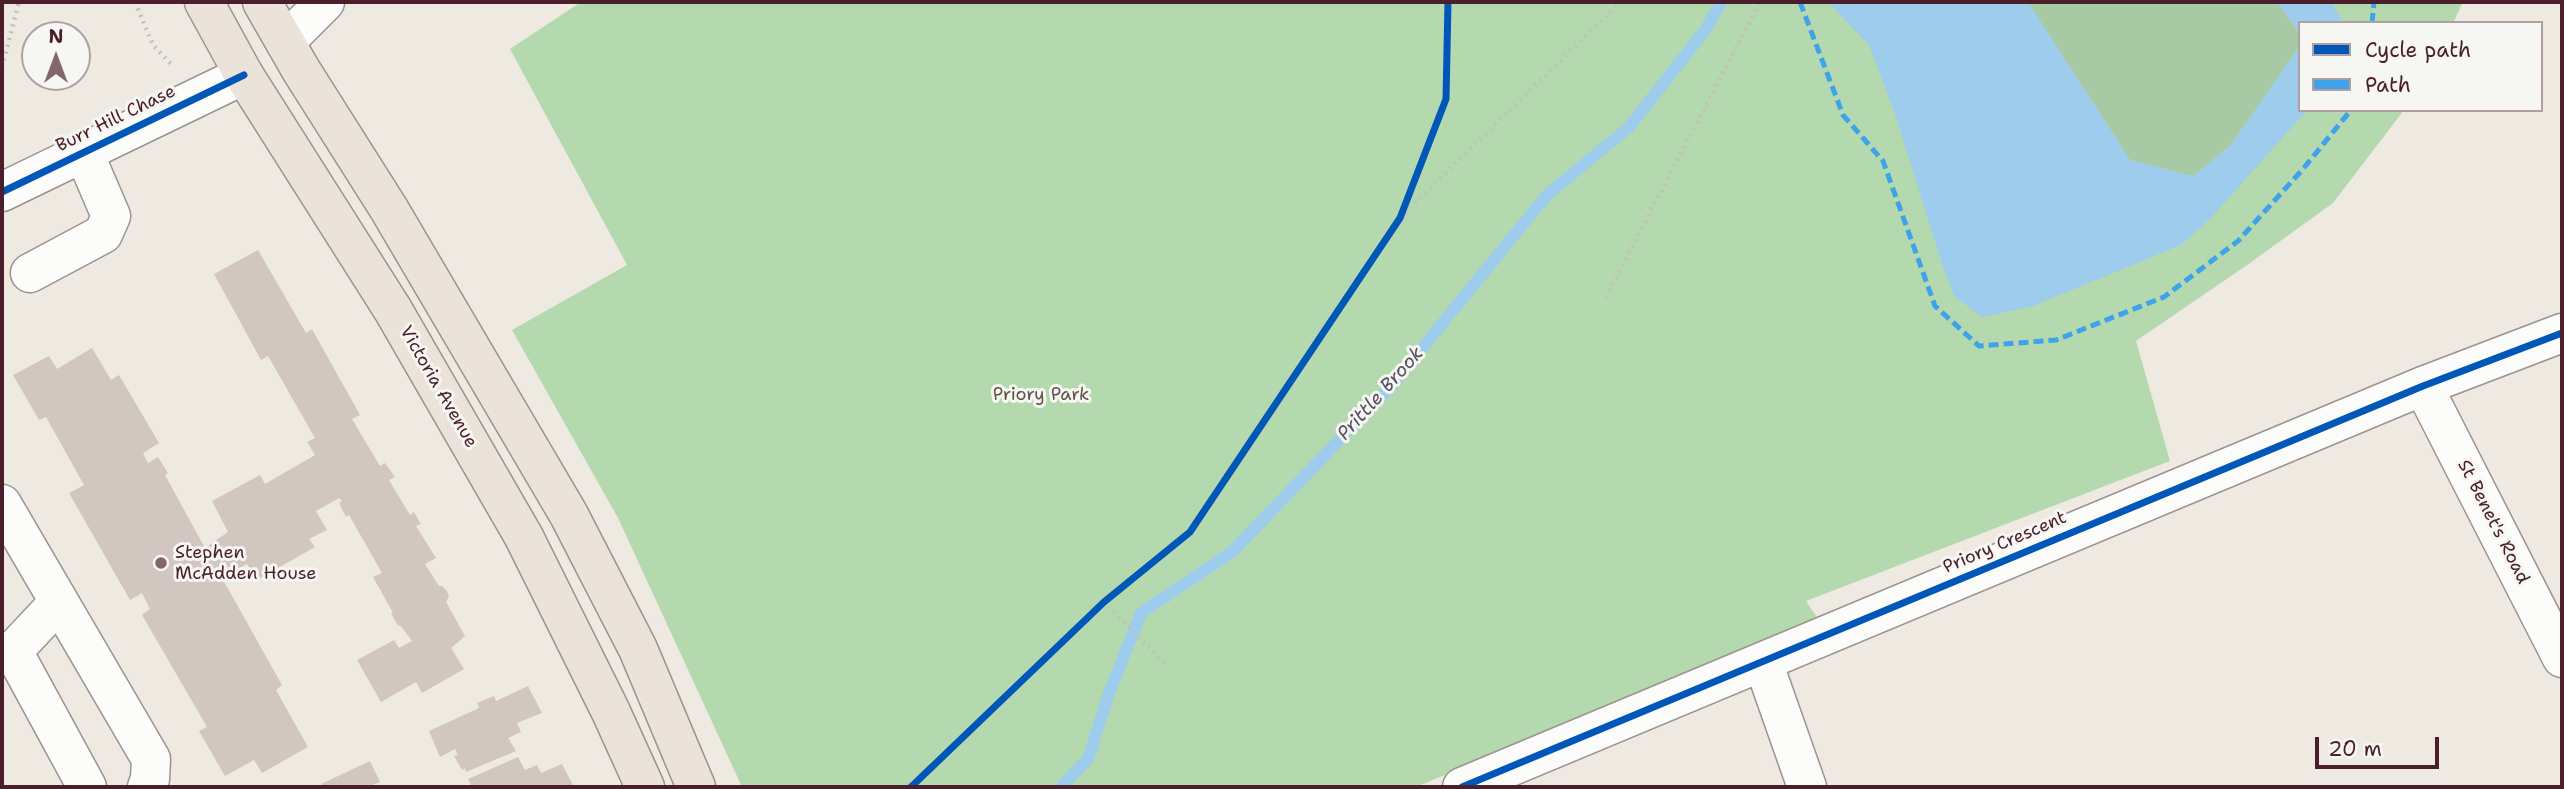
<!DOCTYPE html>
<html>
<head>
<meta charset="utf-8">
<style>
  body { margin:0 }
  #map { position:relative; width:2564px; height:789px; overflow:hidden; background:#eeeae1; font-family:"Shantell Sans",sans-serif }
  canvas { display:block }
  .frame { position:absolute; inset:0; border:4px solid #4a1f2b; pointer-events:none }
  .legend { position:absolute; left:2298px; top:21px; width:245px; height:91px; box-sizing:border-box; background:#f6f6f2; border:2px solid #b1a0a2; margin:0; padding:9px 12px; list-style:none; font-size:21px; color:#4a1f2b }
  .legend li { display:flex; align-items:center; gap:14px; height:35px }
  .legend b { width:35px; border:2px solid #b1a0a2 }
  .north { position:absolute; left:21px; top:21px; width:70px; height:70px; box-sizing:border-box; background:#f6f6f2; border:2px solid #b1a0a2; border-radius:50%; rotate:0deg; font-size:19px; font-weight:700; line-height:28px; text-align:center; color:#4a1f2b }
  .north::after { content:''; display:block; margin:auto; width:24px; height:32px; background:#83666b; clip-path:polygon(50% 0,100% 100%,50% 72%,0 100%) }
  .scale { position:absolute; left:2315px; top:737px; width:124px; height:32px; box-sizing:border-box; border:4px solid #4a1f2b; border-top:0; padding-left:9px; font-size:21px; line-height:24px; white-space:nowrap; color:#4a1f2b; -webkit-text-stroke:5px #f6f6f2; paint-order:stroke }
</style>
</head>
<body>
<div id="map">
<canvas width="2564" height="789"></canvas>
<div class="frame"></div>
<ul class="legend">
<li><b style="height:9px;background:#0057b8"></b>Cycle path</li>
<li><b style="height:9px;background:#40a2eb"></b>Path</li>
</ul>
<div class="north">N</div>
<div class="scale">20 m</div>
</div>
<script>
const ctx = document.querySelector('canvas').getContext('2d');
ctx.lineJoin = 'round';
function fillPath(path, color) {
  ctx.fillStyle = color;
  ctx.fill(path, 'evenodd');
}
function trace(path, color, width, dash) {
  ctx.strokeStyle = color;
  ctx.lineWidth = width;
  ctx.lineCap = dash ? 'butt' : 'round';
  ctx.setLineDash(dash || []);
  ctx.stroke(path);
}
function label(font, color, halo, rows, align = 'center') {
  ctx.font = font + ' "Shantell Sans",sans-serif';
  ctx.lineWidth = 6;
  ctx.setLineDash([]);
  ctx.textBaseline = 'middle';
  ctx.strokeStyle = halo;
  ctx.fillStyle = color;
  for (const [text, x, y, turn = 0] of rows) {
    ctx.save();
    ctx.translate(x, y);
    ctx.rotate((+turn || 0) * Math.PI / 180);
    ctx.textAlign = isNaN(turn) ? turn : align;
    if (halo) ctx.strokeText(text, 0, 0);
    ctx.fillText(text, 0, 0);
    ctx.restore();
  }
}
const green = new Path2D(`
  M581 2H2463L2453 23H2300V110H2404L2333 203 2250 263 2136 341 2170 461 1806 601 1818 619 1416 787H742L618 518 512 330 627 265 510 49Z`);
const forest = new Path2D(`
  M2028 2H2277L2300 34V46L2230 146 2193 176 2130 160Z`);
const water = new Path2D(`
  M1828 2H2028L2130 160 2193 176 2230 146 2300 46V110H2307L2211 218 2181 245 2033 306 1982 317 1954 296 1941 261 1895 114 1869 45Z
  M2277 2H2332L2343 23H2300V34Z`);
const stream = new Path2D(`
  M1061 787 1088 759 1108 696 1141 613 1232 552 1393 384 1546 196 1629 127 1706 29 1721 2`);
const building = new Path2D(`
  M258 250 306 333 312 329 360 415 352 419 380 466 385 463 395 477 389 480 410 515 414 512 421 524 416 526 436 558 425 564 439 586H442L447 591 449 597 446 602 465 636 451 648 464 669 422 693 416 682 381 702 357 660 394 640 399 648 412 641 400 625 398 626 391 613H393L373 577 382 573 349 515 346 517 339 503 342 501 339 498 316 511 327 530 309 539 315 547 257 580 247 564 222 578 282 685 276 690 308 747 262 773 254 760 225 776 199 731 207 727 142 615 150 609 142 593 130 600 69 493 84 485 46 417 39 420 13 375 49 356 57 369 92 348 111 380 119 375 159 443 143 453 148 463 158 457 168 473 165 475 205 548 228 532 212 501 260 475 265 484 315 455 307 442 315 438 268 356 261 360 214 274Z
  M528 686 542 713 517 723 521 732 508 738 516 751 466 772 465 768 462 770 454 756 458 755 455 749 440 757 429 731 479 708 477 703 494 696 496 701Z
  M518 757 525 770 537 765 541 773 562 764 574 787H468L471 785 468 779Z
  M370 761 380 782 368 787H323L321 784Z`);
const path = new Path2D(`
  M135 2 153 45 173 66
  M2 67 19 2
  M1400 218 1620 2
  M1606 297 1760 2
  M1104 602 1165 664`);
const minor = new Path2D(`
  M285 42 325 2
  M2 192 244 75
  M30 273 103 234 111 216 84 153
  M2423 386 2562 658
  M2 504 151 759 150 779 147 787
  M59 602 13 651 87 787
  M1763 662 1807 787
  M1462 787 2423 386 2562 333`);
const highway = new Path2D(`
  M204 2 244 75 393 310 524 537 611 712 645 787
  M262 2 301 70 389 209 569 515 638 649 696 787`);
const quiet = new Path2D(`
  M1800 2 1843 115 1883 161 1935 306 1979 346 2056 340 2164 297 2238 241 2303 169 2351 110
  M2372 23 2374 2`);
const cycleway = new Path2D(`
  M2 192 244 75
  M911 787 1104 602 1190 532 1400 218 1446 99 1448 2
  M1462 787 2423 386 2562 333`);
const markers = [
  [161,563,7,"#83666b"]
];
const streetNames = [
  ["Burr Hill Chase",116,119,-26],
  ["Victoria Avenue",438,387,60],
  ["St Benet's Road",2493,522,63],
  ["Priory Crescent",2005,543,-23]
];
const parkNames = [
  ["Priory Park",1041,395]
];
const poiNames = [
  ["Stephen",175,553],
  ["McAdden House",175,574]
];
const waterNames = [
  ["Prittle Brook",1381,394,-48]
];
fillPath(green, '#b5d9ae');
fillPath(forest, '#a7caa4');
fillPath(water, '#9dccec');
trace(stream, '#9dccec', 12);
fillPath(building, '#d2c6c1');
trace(minor, '#9c9290', 41);
trace(highway, '#9c9290', 41);
trace(path, '#c4bfbe', 4.5, [2, 5]);
trace(minor, '#fcfcfa', 38);
trace(highway, '#ebe3d9', 38);
trace(quiet, '#40a2eb', 5, [10, 5]);
trace(cycleway, '#0057b8', 7);
for (const [x, y, r, color] of markers) {
  const dot = new Path2D();
  dot.arc(x, y, r, 0, 2 * Math.PI);
  ctx.fillStyle = color;
  ctx.fill(dot);
  trace(dot, '#f6f6f2', 2.5);
}
label('18px', '#4a1f2b', '#f6f6f2', streetNames);
label('18px', '#5c5346', '#f6f6f2', parkNames);
label('18px', '#4a1f2b', '#f6f6f2', poiNames, 'left');
label('italic 19px', '#584f66', '#f6f6f2', waterNames);
</script>
</body>
</html>
